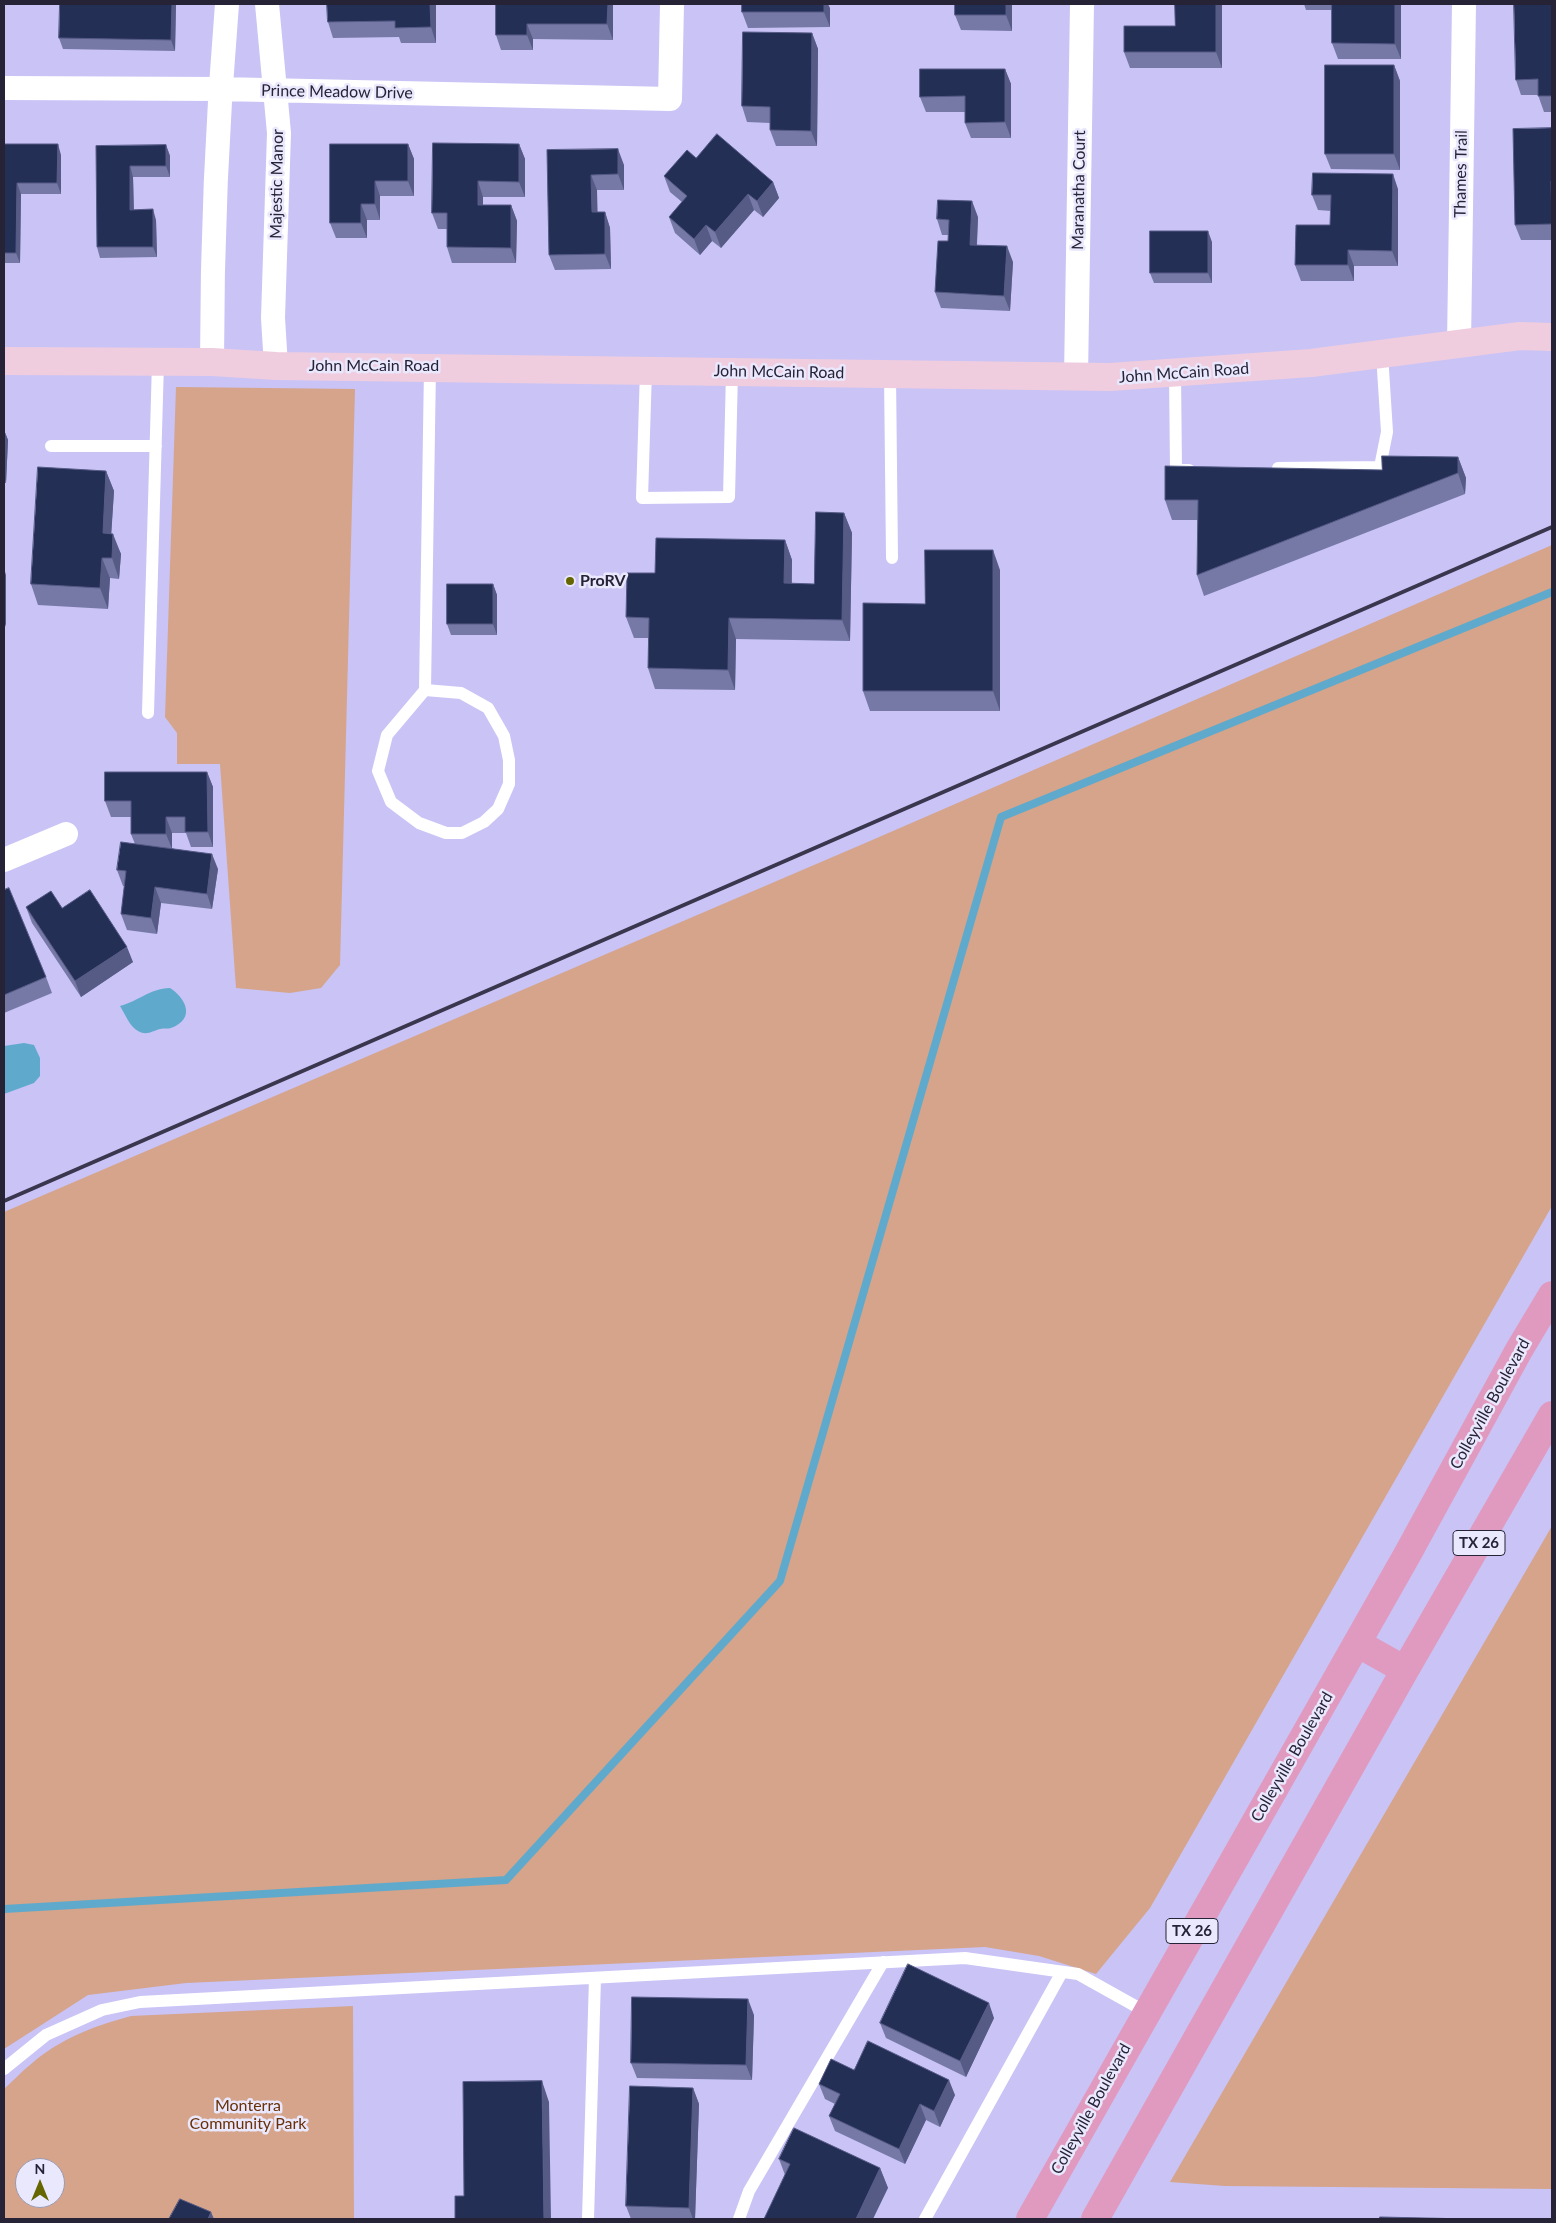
<!DOCTYPE html>
<html>
<head>
<meta charset="utf-8">
<style>
  body { margin:0 }
  #map { position:relative; width:1556px; height:2223px; overflow:hidden; background:#c9c3f6; font-family:Lato,sans-serif }
  canvas { display:block }
  .frame { position:absolute; inset:0; border:5px solid #262337; pointer-events:none }
  .north { position:absolute; left:15px; top:2158px; width:50px; height:50px; box-sizing:border-box; background:#eae8fd; border:1px solid #9c99ae; border-radius:50%; rotate:0deg; font-size:14px; font-weight:700; line-height:20px; text-align:center; color:#262337 }
  .north::after { content:''; display:block; margin:auto; width:18px; height:22px; background:#660; clip-path:polygon(50% 0,100% 100%,50% 72%,0 100%) }
</style>
</head>
<body>
<div id="map">
<canvas width="1556" height="2223"></canvas>
<div class="frame"></div>
<div class="north">N</div>
</div>
<script>
const ctx = document.querySelector('canvas').getContext('2d');
ctx.lineJoin = 'round';
function fillPath(path, color) {
  ctx.fillStyle = color;
  ctx.fill(path, 'evenodd');
}
function trace(path, color, width, dash) {
  ctx.strokeStyle = color;
  ctx.lineWidth = width;
  ctx.lineCap = dash ? 'butt' : 'round';
  ctx.setLineDash(dash || []);
  ctx.stroke(path);
}
function label(font, color, halo, rows, align = 'center') {
  ctx.font = font + ' Lato,sans-serif';
  ctx.lineWidth = 5;
  ctx.setLineDash([]);
  ctx.textBaseline = 'middle';
  ctx.strokeStyle = halo;
  ctx.fillStyle = color;
  for (const [text, x, y, turn = 0] of rows) {
    ctx.save();
    ctx.translate(x, y);
    ctx.rotate((+turn || 0) * Math.PI / 180);
    ctx.textAlign = isNaN(turn) ? turn : align;
    if (halo) ctx.strokeText(text, 0, 0);
    ctx.fillText(text, 0, 0);
    ctx.restore();
  }
}
const green = new Path2D(`
  M176 387 355 389 340 965 321 988 290 993 236 988 220 764H177V733L165 717Z
  M1552 545V1206L1150 1908 1096 1974 1039 1956 985 1947 186 1983 88 1995 4 2049V1212L863 844Z
  M1552 1526V2189L1225 2186 1170 2182Z
  M353 2006 354 2219H4V2089C13 2081 21 2072 30 2065 59 2039 94 2026 131 2016ZM25 2168H55V2198H25Z`);
const water = new Path2D(`
  M170 988C186 998 196 1019 171 1028 168 1029 164 1028 160 1029 152 1031 147 1036 138 1031 130 1027 125 1014 120 1006 139 1001 149 989 170 988Z
  M24 1043 34 1045 40 1058V1076L34 1083 4 1094V1046Z`);
const stream = new Path2D(`
  M4 1909 506 1880 780 1581 1001 817 1552 592`);
const lane = new Path2D(`
  M646 370 642 498 729 497 732 372
  M1175 373 1176 470H1189
  M890 374 892 558
  M51 446H156
  M1278 468 1380 467 1387 432 1382 354
  M425 690 461 693 488 708 504 736 509 760V784L498 809 484 822 462 833H446L419 823 391 802 378 771 387 735 425 690 430 367
  M148 713 158 362
  M4 2069 46 2035 102 2010 140 2002 965 1958 1078 1974 1146 2012
  M588 2219 595 1978
  M739 2219 749 2191 883 1962
  M925 2219 1062 1972`);
const street = new Path2D(`
  M267 4 279 133 273 318 276 366
  M4 88 220 89 670 99 672 4
  M1459 344 1464 4
  M212 362C212 243 217 123 227 4
  M1076 377 1082 4
  M4 860 66 834`);
const secondary = new Path2D(`
  M4 361 212 362 276 366 1110 377 1311 363 1520 336 1552 337`);
const primary = new Path2D(`
  M1357 1643 1405 1670
  M1030 2219 1407 1555 1519 1350 1552 1295
  M1095 2219 1405 1670 1552 1415`);
const rail = new Path2D(`
  M4 1201 1552 527`);
const wall = new Path2D(`
  M176 4 175 51 63 49 59 38Z
  M327 4H436V43H401L399 37 333 38 328 22Z
  M496 4H613V40L533 39V50H501L496 35Z
  M1012 4V31L961 30 955 15Z
  M1222 4V68H1130L1124 52 1175 26Z
  M1304 4H1401V59H1338L1332 43V10H1306Z
  M1552 4V112H1544L1538 95H1521L1516 80Z
  M830 8V27L748 28 742 12Z
  M812 33 818 49 817 146H776L770 130V123L747 122 742 106Z
  M1394 65 1400 81V170L1331 169 1325 154Z
  M1005 69 1011 84V138H971L965 123V112H926L920 97Z
  M1552 128V240H1521L1515 225Z
  M4 144 61 155V194H21L20 263H4Z
  M408 144 414 159V196H380V220H367V238H336L330 223Z
  M519 144 525 159V197H483V205H511L517 221 516 263H452L447 247V229H438L432 213Z
  M166 145 170 156V177H133L134 210 156 220 157 257 100 258 97 247 96 146Z
  M547 150 624 165V190H597V212H605L610 228 611 269 555 270 549 255Z
  M696 158 773 182 779 198 763 217 754 210 721 248 712 241 700 255 675 233 669 217 682 202 670 192 664 176Z
  M1398 189V266H1354V281H1301L1295 265 1330 225 1331 211 1318 210 1312 195Z
  M978 217 977 245 1013 262 1010 311 941 308 935 292 948 241 949 235H942L937 219Z
  M1212 242V283H1154L1150 273Z
  M4 430 8 440 6 483H4Z
  M1458 457 1466 478 1465 494 1204 596 1197 575 1198 520H1172L1165 500 1382 470Z
  M106 471 114 491 111 534 121 554 119 579 110 578 108 609 38 605 31 584Z
  M844 513 852 533 850 641 736 639 735 690 655 689 648 668V638H634L626 617 655 573 785 540 792 560V584H814Z
  M1000 570V711H870L863 691 925 604Z
  M493 584 497 595V635H451L447 624Z
  M207 772 213 787V847H191L186 833H172V848L218 869 212 909 161 903 157 934 127 930 121 914 125 886H123L117 870 135 844 131 834V817H111L105 801Z
  M4 890 46 977 52 993 4 1013Z
  M26 907 62 908 133 962 81 997 32 923Z
  M754 2015 752 2080 637 2078 631 2063Z
  M994 2018 966 2077 886 2038 880 2023Z
  M854 2070 955 2095 940 2127 926 2120 905 2164 835 2131 829 2116 835 2104 825 2099 819 2084Z
  M693 2088 699 2104 695 2219H631L626 2206Z
  M779 2159 880 2168 888 2188 785 2175Z`);
const shadedWall = new Path2D(`
  M172 4H176L175 51 171 40Z
  M430 4H436V43L431 27Z
  M608 4H613V40L607 24Z
  M824 4H828L830 8V27L824 12Z
  M1006 4H1012V31L1006 15Z
  M1216 4H1222V68L1216 52Z
  M1395 4H1401V59L1395 44Z
  M527 24 533 39V50L527 35Z
  M812 33 818 49 817 146 811 131Z
  M1394 65 1400 81V170L1394 154Z
  M1005 69 1011 84V138L1005 122Z
  M58 144 61 155V194L57 183Z
  M408 144 414 159V196L408 181Z
  M519 144 525 159V197L519 182Z
  M166 145 170 156V177L166 166Z
  M618 149 624 165V190L618 174Z
  M130 166 133 177 134 220 130 210Z
  M1393 174 1398 189V266L1392 251Z
  M591 175 597 190 598 228 592 212Z
  M375 181 380 196V220L375 204Z
  M478 181 483 197V221L478 205Z
  M1551 181 1552 184V225V224Z
  M773 182 779 198 763 217 757 201Z
  M17 183 21 194 20 263 16 253Z
  M748 194 754 210 721 248 715 232Z
  M972 201 978 217 976 260 970 245Z
  M361 204 367 220V238L361 223Z
  M511 205 517 221 516 263 511 248Z
  M153 209 156 220 157 257 153 247Z
  M605 212 610 228 611 269 605 254Z
  M706 225 712 241 700 255 694 239Z
  M1208 231 1212 242V283L1208 273Z
  M1007 246 1013 262 1010 311 1004 296Z
  M1348 250 1354 266V281L1348 265Z
  M4 430 8 440 6 483 4 476Z
  M1458 457 1466 478 1465 494 1458 473Z
  M106 471 114 491 110 554 103 533Z
  M844 513 852 533 850 641 842 620Z
  M113 534 121 554 119 579 112 558Z
  M785 540 792 560 791 604 784 583Z
  M993 550 1000 570V711L993 691Z
  M102 558 110 578 108 609 100 588Z
  M4 568 6 575V627L4 621Z
  M493 584 497 595V635L493 624Z
  M729 618 736 639 735 690 728 670Z
  M207 772 213 787V847L208 832Z
  M166 817 172 833V849L166 834Z
  M212 854 218 869 212 909 207 894Z
  M155 887 161 903 157 934 151 918Z
  M127 947 133 962 81 997 75 981Z
  M748 1999 754 2015 752 2080 746 2065Z
  M989 2003 994 2018 966 2077 960 2061Z
  M949 2080 955 2095 940 2127 934 2111Z
  M542 2081 549 2102 551 2219H544Z
  M693 2088 699 2104 695 2219H693L689 2208Z
  M920 2104 926 2120 905 2164 899 2149Z
  M880 2168 888 2188 873 2219H856Z
  M211 2212 214 2219H208Z`);
const building = new Path2D(`
  M60 4H172L171 40 59 38Z
  M327 4H430L431 27 395 28V21L328 22Z
  M496 4H608L607 24H527V35H496Z
  M742 4H824V12H742Z
  M955 4H1006V15H955Z
  M1175 4H1216V52H1124V26H1175Z
  M1332 4H1395V44L1332 43Z
  M1514 4H1552V96H1538V79L1516 80Z
  M743 32 812 33 811 131 770 130V107L742 106Z
  M1325 65H1394V154H1325Z
  M920 69H1005V122L965 123V96L920 97Z
  M1552 128V181H1551L1552 224 1515 225 1513 129Z
  M717 134 773 182 757 201 748 194 715 232 706 225 694 239 669 217 687 196 664 176 687 150 696 158Z
  M433 143 519 144V182L478 181V205H511V248L447 247V213H432Z
  M4 144H58L57 183H17L16 253H4Z
  M330 144H408V181H375V204H361V223H330Z
  M166 145V166H130V210L153 209V247H97L96 146Z
  M618 149V174L591 175 592 212H605V254L549 255 547 150Z
  M1313 173 1393 174 1392 251 1348 250V265H1295L1296 225H1330L1331 195H1312Z
  M938 200 972 201 970 245 1007 246 1004 296 935 292 938 241H948L949 220 937 219Z
  M1150 231H1208V273H1150Z
  M1382 456 1458 457V473L1197 575 1198 500H1165V466L1382 470Z
  M38 467 106 471 103 533 113 534 112 558H102L100 588 31 584Z
  M816 512 844 513 842 620 729 618 728 670 648 668 649 618 626 617 627 573H655L656 538 785 540 784 583 814 584Z
  M925 550H993V691H863V603L925 604Z
  M447 584H493V624H447Z
  M105 772H207L208 832H185V817H166V834H131V801H105Z
  M121 842 212 854 207 894 155 887 151 918 121 914 126 871 117 870Z
  M9 888 46 977 4 995V890Z
  M90 890 127 947 75 981 26 907 51 891 62 908Z
  M908 1964 989 2003 960 2061 880 2023Z
  M632 1997 748 1999 746 2065 631 2063Z
  M868 2041 949 2080 934 2111 920 2104 899 2149 829 2116 840 2094 819 2084 831 2059 854 2070Z
  M542 2081 544 2219H455V2196H464L463 2082Z
  M630 2086 693 2088 689 2208 626 2206Z
  M794 2128 880 2168 856 2219H764L790 2164 779 2159Z
  M180 2199 211 2212 208 2219H169Z
  M1380 2217 1469 2219H1380Z`);
const markers = [
  [570,581,5,"#660"]
];
const shields = [
  [1479,1543,52],
  [1192,1931,52]
];
const shieldNames = [
  ["TX 26",1479,1543],
  ["TX 26",1192,1931]
];
const streetNames = [
  ["Prince Meadow Drive",337,92,1],
  ["Thames Trail",1461,174,-89],
  ["Majestic Manor",277,184,-89],
  ["Maranatha Court",1079,190,-89],
  ["John McCain Road",374,366],
  ["John McCain Road",779,372,1],
  ["John McCain Road",1184,373,-4],
  ["Colleyville Boulevard",1490,1404,-61],
  ["Colleyville Boulevard",1292,1757,-60],
  ["Colleyville Boulevard",1091,2109,-61]
];
const poiNames = [
  ["ProRV",580,581]
];
const parkNames = [
  ["Monterra",248,2106],
  ["Community Park",248,2124]
];
fillPath(green, '#d5a48a');
fillPath(water, '#5faacc');
trace(stream, '#5faacc', 8);
trace(lane, '#fff', 12);
trace(street, '#fff', 24);
trace(secondary, '#efcddf', 28);
trace(primary, '#e09abf', 28);
trace(rail, '#39364d', 4);
fillPath(wall, '#7679a6');
fillPath(shadedWall, '#565b86');
fillPath(building, '#242f56');
trace(building, '#565b86', 1);
for (const [x, y, r, color] of markers) {
  const dot = new Path2D();
  dot.arc(x, y, r, 0, 2 * Math.PI);
  ctx.fillStyle = color;
  ctx.fill(dot);
  trace(dot, '#eae8fd', 2);
}
for (const [x, y, w] of shields) {
  const box = new Path2D();
  box.roundRect(x - w / 2, y - 12.5, w, 25, 4);
  ctx.fillStyle = '#eae8fd';
  ctx.fill(box);
  trace(box, '#262337', 1);
}
label('bold 15px', '#262337', null, shieldNames);
label('16px', '#262337', '#eae8fd', streetNames);
label('bold 16px', '#262337', '#eae8fd', poiNames, 'left');
label('16px', '#693006', '#eae8fd', parkNames);
</script>
</body>
</html>
